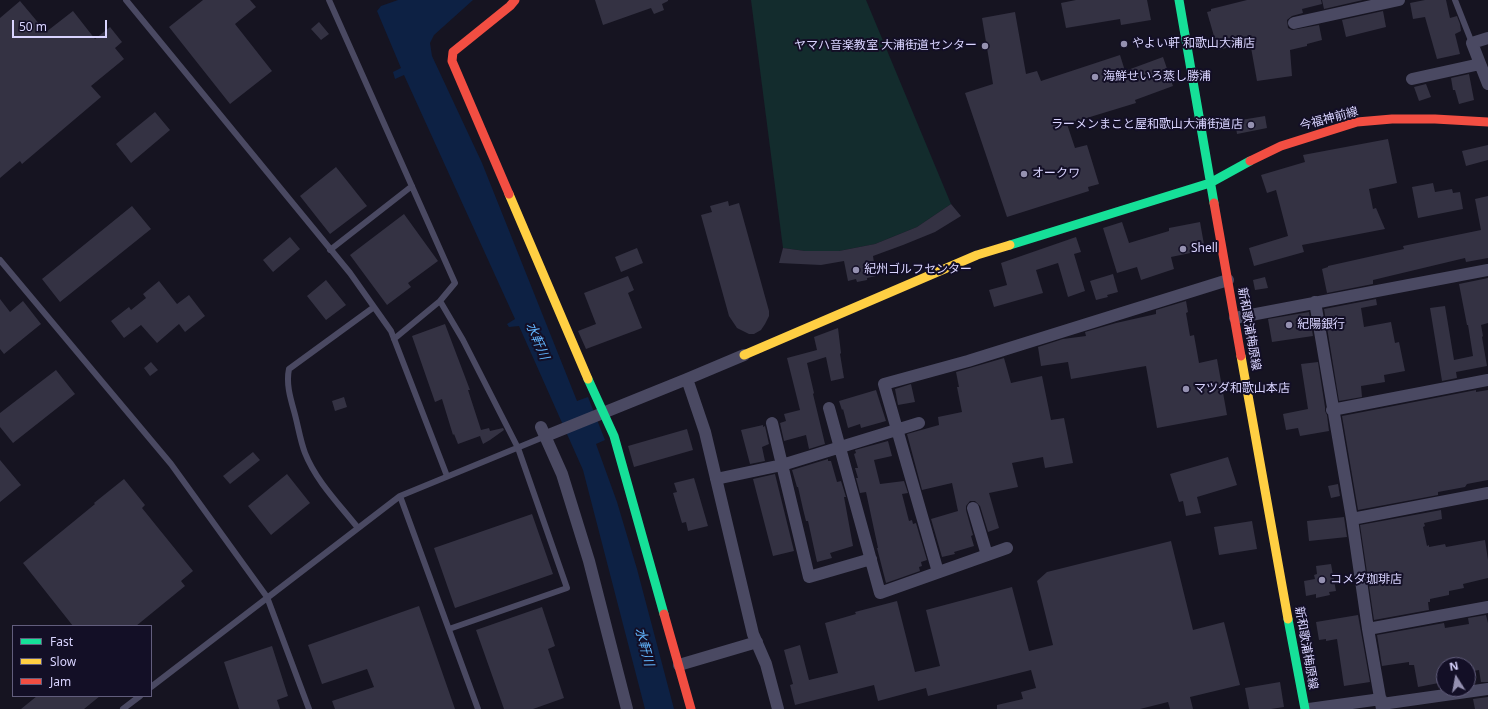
<!DOCTYPE html>
<html>
<head>
<meta charset="utf-8">
<style>
  body { margin:0 }
  #map { position:relative; width:1488px; height:709px; overflow:hidden; background:#161421; font-family:"Noto Sans",sans-serif }
  canvas { display:block }
  .legend { position:absolute; left:12px; top:625px; width:140px; height:72px; box-sizing:border-box; background:#130f26; border:1px solid #625e7d; margin:0; padding:5px 7px; list-style:none; font-size:12px; color:#d9d4ff }
  .legend li { display:flex; align-items:center; gap:8px; height:20px }
  .legend b { width:20px; border:1px solid #625e7d }
  .north { position:absolute; left:1436px; top:657px; width:40px; height:40px; box-sizing:border-box; background:#130f26; border:1px solid #625e7d; border-radius:50%; rotate:349deg; font-size:11px; font-weight:700; line-height:16px; text-align:center; color:#d9d4ff }
  .north::after { content:''; display:block; margin:auto; width:14px; height:18px; background:#9591b1; clip-path:polygon(50% 0,100% 100%,50% 72%,0 100%) }
  .scale { position:absolute; left:12px; top:20px; width:95px; height:18px; box-sizing:border-box; border:2px solid #d9d4ff; border-top:0; padding-left:5px; font-size:12px; line-height:14px; white-space:nowrap; color:#d9d4ff; -webkit-text-stroke:3px #130f26; paint-order:stroke }
</style>
</head>
<body>
<div id="map">
<canvas width="1488" height="709"></canvas>
<ul class="legend">
<li><b style="height:5px;background:#16e098"></b>Fast</li>
<li><b style="height:5px;background:#ffcf43"></b>Slow</li>
<li><b style="height:5px;background:#f24e42"></b>Jam</li>
</ul>
<div class="north">N</div>
<div class="scale">50 m</div>
</div>
<script>
const ctx = document.querySelector('canvas').getContext('2d');
ctx.lineJoin = 'round';
function fillPath(path, color) {
  ctx.fillStyle = color;
  ctx.fill(path, 'evenodd');
}
function trace(path, color, width, dash) {
  ctx.strokeStyle = color;
  ctx.lineWidth = width;
  ctx.lineCap = dash ? 'butt' : 'round';
  ctx.setLineDash(dash || []);
  ctx.stroke(path);
}
function label(font, color, halo, rows, align = 'center') {
  ctx.font = font + ' "Noto Sans","Noto Sans JP",sans-serif';
  ctx.lineWidth = 4;
  ctx.setLineDash([]);
  ctx.textBaseline = 'middle';
  ctx.strokeStyle = halo;
  ctx.fillStyle = color;
  for (const [text, x, y, turn = 0] of rows) {
    ctx.save();
    ctx.translate(x, y);
    ctx.rotate((+turn || 0) * Math.PI / 180);
    ctx.textAlign = isNaN(turn) ? turn : align;
    if (halo) ctx.strokeText(text, 0, 0);
    ctx.fillText(text, 0, 0);
    ctx.restore();
  }
}
const green = new Path2D(`
  M751 0H866L951 204 917 227 875 244 839 251H805L783 248Z`);
const water = new Path2D(`
  M398 0H473L434 35 430 43 432 56 482 163 577 401 588 397 605 440 596 444 617 502 637 569 674 709H645L583 470 519 326 509 327 507 324 515 319 404 75 395 79 393 72 401 68 377 11 381 6Z`);
const building = new Path2D(`
  M203 0H250L256 7 235 24 272 71 230 104 169 27Z
  M595 0H668V1L662 4 664 10 654 14 651 8 603 25Z
  M1076 0H1147L1151 20 1121 25 1120 19 1066 28 1061 3Z
  M1247 0H1321L1322 4 1302 9 1303 13 1292 16 1287 20 1288 28 1292 30 1319 25 1322 40 1307 44V46L1290 50 1292 76 1257 81 1250 42 1218 50 1207 12 1211 11V9Z
  M1322 0H1363L1324 9Z
  M1425 0H1446L1450 18 1457 16 1460 24 1461 31 1455 34 1460 54 1437 59 1425 17 1413 19 1410 3Z
  M20 1 46 32 73 11 95 39 110 27 122 42 115 48 124 59 91 86 101 97 22 164 20 161 0 178V18Z
  M1383 11 1386 27 1346 37 1342 20Z
  M1015 12 1026 74 1037 71 1041 81 1120 55 1125 71 1163 57 1173 86 1135 100 1136 103 1067 124 1075 148 1087 145 1099 184 1088 187 1089 191 1007 217 965 93 993 84 982 18Z
  M319 22 329 34 321 40 311 29Z
  M1469 74 1474 100 1459 104 1455 90H1453L1451 78Z
  M1426 84 1431 97 1419 101 1414 87Z
  M155 112 170 130 131 163 116 144Z
  M1265 116 1267 128 1237 134 1235 121Z
  M1388 139 1397 183 1369 189 1373 209 1376 208 1385 229 1302 245 1304 252 1254 266 1249 248 1288 236 1276 190 1267 193 1261 175 1305 162 1303 155Z
  M1488 145V160L1466 166 1462 151Z
  M336 167 367 206 330 234 300 196Z
  M1433 183 1435 192 1452 189 1453 193 1460 192 1463 209 1418 218 1412 187Z
  M1488 196V258L1466 262 1465 258 1373 280V284L1327 293 1322 269 1328 267V266L1404 249 1403 246 1481 230 1475 199Z
  M728 201 729 206 739 203 769 311V316L765 324 761 330 754 334H749L737 328 729 316 701 215 712 212 710 206Z
  M951 204 961 216 935 232 903 245 873 256 876 276 867 278V280L857 282 856 279 848 281 844 261 821 265 779 263 783 248 805 251H839L875 244 917 227Z
  M132 206 151 229 60 302 42 279Z
  M404 214 438 261 408 283 411 287 387 305 350 255Z
  M1122 222 1129 243 1169 231V228L1200 222 1205 250 1171 257 1174 269 1141 280 1137 267 1117 273 1103 228Z
  M290 237 300 249 273 272 263 260Z
  M1076 237 1081 252 1074 254 1085 291 1068 297 1058 263 1036 270 1043 293 994 307 989 290 1007 285 1001 263Z
  M637 248 643 263 621 272 615 257Z
  M1113 274 1118 292 1107 295 1108 297 1096 300 1090 281Z
  M628 276 634 290 628 293 642 328 586 349 578 331 596 324 584 293Z
  M1265 277 1268 288 1255 290 1253 280Z
  M1488 278V323L1481 325 1483 336 1482 337 1487 366 1456 372 1457 378 1442 381 1430 308 1445 306 1454 360 1473 356 1468 325H1467L1459 284Z
  M326 280 346 305 326 320 307 296Z
  M159 281 177 304 189 295 205 316 185 332 179 324 157 343 141 325 124 338 111 321 129 307 131 310 146 298 143 294Z
  M0 299 10 312 23 301 41 324 4 354 0 349Z
  M1376 299 1377 305 1361 308 1364 327 1391 322 1395 343 1399 342 1405 371 1384 375 1385 382 1361 386 1362 397 1339 401 1324 309Z
  M1186 301 1188 312 1186 313 1190 336 1194 335 1199 363 1217 359 1227 415 1157 428 1146 366 1071 379 1068 362 1041 366 1038 347 1063 339 1086 336 1085 332 1116 323 1156 314V310Z
  M1309 312 1313 336 1272 342 1268 319Z
  M445 324 470 390H468L481 430 489 428 490 431 503 428 504 430 490 440 483 444 480 436 458 444 454 434 453 435 442 399 435 402 412 336Z
  M838 328 841 353 840 354 844 378 831 381 826 357 807 363 814 393 813 394 825 444 809 449 806 435 784 441 780 423 786 421 784 414 800 410 787 358 817 350 814 337Z
  M1004 358 1011 383 1042 376 1051 420 1064 418 1073 463 1045 468 1043 457 1012 463 1018 487 989 493 999 528 988 532 980 506 975 501H970L966 506V510L973 535 971 536 974 546 954 552 955 554 942 557 931 519 958 511 952 483 922 490 907 434 939 425 938 417 962 412 957 387H959L956 372Z
  M151 362 158 370 150 376 144 368Z
  M1318 362 1325 407V411L1327 415 1329 431 1300 436 1298 428 1286 430 1283 414 1308 409 1301 364Z
  M56 370 75 394 13 443 0 427V413Z
  M911 384 915 402 898 405 895 389Z
  M876 390 886 421 861 428 860 424 848 428 843 409 842 410 839 401Z
  M1476 390V392L1488 390V480L1467 484 1465 487 1438 492V495L1358 510 1342 416Z
  M344 397 347 407 335 411 332 401Z
  M763 425V427L765 426 769 444 762 447 765 461 750 464 741 430Z
  M687 429 693 450 634 467 628 446Z
  M888 441 892 456 874 460 880 484 904 481 908 493 902 494 909 521 912 520 913 524 916 523 927 560 921 562 922 566 919 567 920 571 886 583 877 548H878L866 492 860 493 856 478H858L855 468H858L854 454 856 453 855 450Z
  M253 452 260 460 230 484 223 476Z
  M1228 457 1237 485 1197 497 1201 513 1186 516 1183 501 1179 502 1170 474Z
  M828 459V461H831L837 482 841 481 846 497H844L853 546 830 553 832 558 817 562 808 521H806L803 509 798 487H797L792 470Z
  M0 460 21 485 0 502Z
  M287 474 310 503 271 535 248 506Z
  M775 474 794 551 773 556 753 479Z
  M694 478 708 526 688 531 686 522 682 523 673 493 677 492 674 483Z
  M124 479 145 505 142 508 193 571 181 581 185 586 136 626H73L23 563 95 504 94 503Z
  M1338 484 1340 496 1331 498 1328 486Z
  M1441 510 1442 519 1424 523 1425 526 1423 527 1427 546 1429 545V547L1445 544 1446 547 1485 540 1488 560V578L1463 584 1464 588 1449 591V595L1430 599V602H1428L1429 610 1374 620 1360 525Z
  M532 514 553 574 455 608 434 548Z
  M1344 517 1347 537 1309 541 1307 521Z
  M1252 521 1257 549 1219 555 1214 527Z
  M1171 541 1193 630 1224 622 1240 685 1190 697 1193 709H1170L1168 702 1140 709H997V705L1023 699 1021 692 1036 688 1031 670 928 696 926 688 878 701 874 685 795 705 790 685 793 684 784 650 800 645 809 680 838 673 825 623 856 614 855 612 897 601 915 672 940 666 926 610 1012 587 1029 651 1053 645 1037 581 1047 572Z
  M1331 564 1336 591 1329 592 1330 595 1316 598V594L1306 596 1304 581 1315 579 1314 575 1317 574 1316 566Z
  M419 606 455 709H335L332 701 374 687 367 669 322 684 308 645Z
  M542 607 555 646 548 649 564 698 533 709H504L476 630Z
  M1358 615 1370 682 1344 686 1337 639 1326 641V639L1319 640 1316 622Z
  M1486 615 1488 623V682H1481L1479 670 1468 672V665H1444V682L1418 687 1414 665H1409V662L1382 666 1377 635 1444 623 1445 628 1469 624 1468 618Z
  M272 646 288 696 277 700 280 709H239L224 662Z
  M1280 682 1284 707 1271 709H1249L1245 688Z
  M37 696H100L84 709H21Z
  M1488 697V709H1475L1473 699Z`);
const lane = new Path2D(`
  M126 0 350 273 391 331 447 476
  M329 0 455 283 440 301 394 339
  M1455 0 1472 43
  M330 250 412 186
  M0 260 171 464 267 597 309 709
  M440 301 463 340 518 448 567 588 449 629
  M400 496 478 709
  M358 528C339 504 316 481 305 453 300 440 298 425 294 411 290 397 286 383 289 369L374 307
  M151 687 400 496 546 436
  M123 709 140 696`);
const street = new Path2D(`
  M1294 23 1399 0
  M1488 38 1472 43 1488 84
  M1412 79 1480 64
  M1315 302 1352 519 1368 629 1382 709
  M1235 318 1488 270
  M687 379 705 432 753 634 766 664 778 709
  M829 408 880 593 1007 548
  M1332 410 1488 380
  M772 423 809 577 871 559
  M541 427 562 474 589 561 627 709
  M546 436 687 379 744 355
  M716 479 782 465 919 423
  M973 508 987 555
  M1352 519 1488 493
  M938 572 884 384 968 361 1228 280
  M1368 629 1488 607
  M679 665 757 642
  M1382 704 1488 689
  M1309 709 1381 699`);
const fast = new Path2D(`
  M1179 0 1214 203
  M1010 245 1210 183 1250 161
  M588 379 614 436 664 614
  M1288 619 1305 709`);
const slow = new Path2D(`
  M509 194 588 379
  M744 355 977 255 1010 245
  M1241 356 1288 619`);
const jam = new Path2D(`
  M1250 161 1281 146 1357 122 1392 119H1435L1488 122
  M509 194 452 61 453 52 510 6 515 0
  M1214 203 1241 356
  M664 614 691 709`);
const markers = [
  [1124,44,4,"#9591b1"],
  [985,46,4,"#9591b1"],
  [1095,77,4,"#9591b1"],
  [1251,125,4,"#9591b1"],
  [1024,174,4,"#9591b1"],
  [1183,249,4,"#9591b1"],
  [856,270,4,"#9591b1"],
  [1289,325,4,"#9591b1"],
  [1186,389,4,"#9591b1"],
  [1322,580,4,"#9591b1"]
];
const poiNames = [
  ["やよい軒 和歌山大浦店",1132,44],
  ["ヤマハ音楽教室 大浦街道センター",977,46,"right"],
  ["海鮮せいろ蒸し勝浦",1103,77],
  ["ラーメンまこと屋和歌山大浦街道店",1243,125,"right"],
  ["オークワ",1032,174],
  ["Shell",1191,249],
  ["紀州ゴルフセンター",864,270],
  ["紀陽銀行",1297,325],
  ["マツダ和歌山本店",1194,389],
  ["コメダ珈琲店",1330,580]
];
const streetNames = [
  ["今福神前線",1329,119,-15],
  ["新和歌浦梅原線",1249,329,80],
  ["新和歌浦梅原線",1306,648,80]
];
const waterNames = [
  ["水軒川",537,341,67],
  ["水軒川",644,647,75]
];
fillPath(green, '#132c2d');
fillPath(water, '#0d2144');
fillPath(building, '#343243');
trace(lane, '#4a4962', 6);
trace(street, '#4a4962', 12);
trace(fast, '#16e098', 9);
trace(slow, '#ffcf43', 9);
trace(jam, '#f24e42', 9);
for (const [x, y, r, color] of markers) {
  const dot = new Path2D();
  dot.arc(x, y, r, 0, 2 * Math.PI);
  ctx.fillStyle = color;
  ctx.fill(dot);
  trace(dot, '#130f26', 1.5);
}
label('12px', '#d9d4ff', '#130f26', poiNames, 'left');
label('12px', '#d9d4ff', '#130f26', streetNames);
label('italic 13px', '#62b6ff', '#130f26', waterNames);
</script>
</body>
</html>
